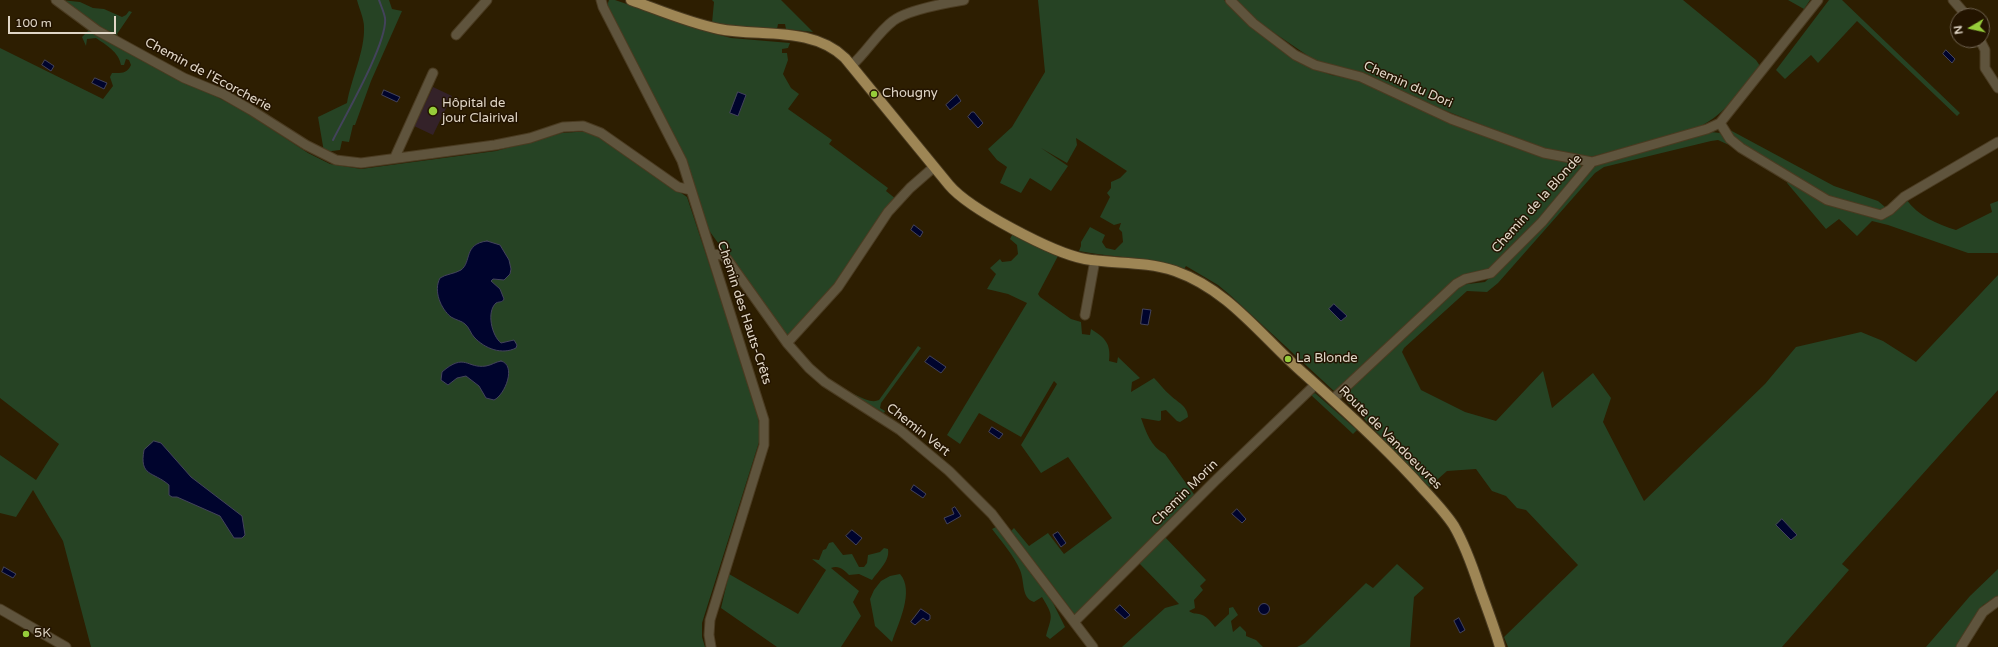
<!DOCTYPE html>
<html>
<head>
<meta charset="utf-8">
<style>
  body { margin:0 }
  #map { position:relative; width:1998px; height:647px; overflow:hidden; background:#2d1e01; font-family:"Varela Round",sans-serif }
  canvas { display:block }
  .north { position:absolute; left:1950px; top:8px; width:40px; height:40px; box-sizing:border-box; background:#231400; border:1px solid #6f624f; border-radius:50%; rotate:261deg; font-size:11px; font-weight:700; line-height:16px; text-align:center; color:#e0d6c6 }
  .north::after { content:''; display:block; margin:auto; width:14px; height:18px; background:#96cc3a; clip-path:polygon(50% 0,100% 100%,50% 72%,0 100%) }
  .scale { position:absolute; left:8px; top:16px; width:108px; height:18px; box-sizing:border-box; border:2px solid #e0d6c6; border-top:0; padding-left:5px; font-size:12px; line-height:14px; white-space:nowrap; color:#e0d6c6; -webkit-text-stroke:3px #231400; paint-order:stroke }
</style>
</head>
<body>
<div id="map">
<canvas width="1998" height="647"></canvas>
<div class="north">N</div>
<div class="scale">100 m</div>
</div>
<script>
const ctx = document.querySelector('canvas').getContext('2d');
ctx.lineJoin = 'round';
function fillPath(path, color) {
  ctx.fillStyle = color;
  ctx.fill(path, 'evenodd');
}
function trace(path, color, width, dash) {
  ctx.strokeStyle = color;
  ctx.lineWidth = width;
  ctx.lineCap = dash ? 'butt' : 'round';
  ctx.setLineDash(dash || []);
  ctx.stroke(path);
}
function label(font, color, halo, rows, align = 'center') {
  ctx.font = font + ' "Varela Round",sans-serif';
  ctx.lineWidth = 3;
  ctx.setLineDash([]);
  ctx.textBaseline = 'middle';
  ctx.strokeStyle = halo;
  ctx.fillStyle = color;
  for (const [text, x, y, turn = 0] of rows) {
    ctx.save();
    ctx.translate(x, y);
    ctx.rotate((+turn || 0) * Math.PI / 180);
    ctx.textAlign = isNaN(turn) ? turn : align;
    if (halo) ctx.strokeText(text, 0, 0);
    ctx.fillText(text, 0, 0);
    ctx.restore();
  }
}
const medical = new Path2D(`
  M433 87 452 96 433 135 414 126Z`);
const green = new Path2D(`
  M61 0 80 2 93 8 104 9 122 17 126 15 129 11 132 12 117 34 119 39 82 16Z
  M357 0H389L392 9 402 11 371 81 355 125H353L349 142 342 141 340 150 324 152 318 117 347 103C351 79 365 51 364 27 364 19 359 8 357 0Z
  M609 0H615L712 33 731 38 790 43 788 48 782 49V53H787L788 60 783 74 791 88 799 94 788 109 832 140 829 144 888 188 886 191 896 199 827 297 786 337 708 229 686 160 607 6Z
  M712 0H781L813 32 786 29 785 24H778L777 29 737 27 712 23 714 2Z
  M1038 0H1224L1248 25 1305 65 1331 75 1354 79 1405 100 1580 164 1582 168 1530 231 1490 270 1465 275 1335 392 1230 295 1218 285 1186 266 1184 269C1149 257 1114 258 1079 251L1081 246V242L1090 227 1105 235 1102 242 1106 248 1115 250 1123 242 1122 232 1119 229 1121 223 1114 225 1100 217 1110 197 1107 193 1111 188V182L1120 178 1127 171 1076 138 1077 145 1067 163 1041 148 1068 166 1051 191 1030 178 1021 193 1000 183 1007 167 997 160 988 149 1012 127 1045 72Z
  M1236 0H1683L1756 60 1760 66C1742 89 1727 113 1699 127L1598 155 1590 157 1565 154 1547 150 1423 102 1367 74 1314 60 1257 21Z
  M1788 0H1810L1804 9Z
  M1829 0H1842L1960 113 1957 116 1857 21 1818 63 1811 55 1785 79 1776 70Z
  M89 30 242 110 308 153 330 164 361 169 496 151 562 133 576 132H585L601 138 687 197 758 412 760 439 702 623V637L705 647H91L63 541 33 490 16 517 0 513V455L36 480 59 444 0 398V48L103 99 113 86 110 77 112 73C121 73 127 74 131 65L129 60 126 59 124 65H121C119 52 106 45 96 38L87 39 86 46 82 37Z
  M1730 130 1834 186 1878 201 1885 207V209L1881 210C1864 206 1845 203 1830 196 1810 187 1737 148 1730 130Z
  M1711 132 1720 133 1729 145 1718 140 1711 141 1604 167 1595 173 1498 283 1487 292 1467 291 1404 348 1402 352 1421 390 1465 412 1496 421 1543 371 1552 408 1593 373 1611 398 1603 422 1644 501 1765 384 1796 347 1861 332 1883 341 1916 362 1998 275V390L1842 564 1849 570 1782 647H1508L1504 637 1578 565 1526 510 1517 508 1506 496 1492 491 1476 469 1447 471 1429 487 1366 421 1357 409 1348 403 1343 394 1460 285 1485 282 1540 229 1592 168 1606 161Z
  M1788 181 1828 205 1874 218 1887 216 1906 199C1918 216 1937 224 1956 230L1992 212 1990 204 1998 201V253H1968L1888 225 1872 221 1857 236 1839 219 1826 229 1787 183Z
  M1013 233 1058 256 1038 294 1040 297 1071 319 1081 322 1082 334 1090 335 1091 329C1105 338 1111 343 1109 361L1117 363 1118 357 1140 378 1132 382 1131 392 1154 378C1159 383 1164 390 1170 395 1177 402 1188 406 1188 417L1180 422 1177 421 1166 410 1161 411V420L1159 421 1141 418C1146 432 1151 447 1165 454L1196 497 1076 616 1011 531 1014 528 1029 546 1048 533 1064 554 1112 518 1068 457 1041 473 1021 445 1057 384 1054 381 1021 437 979 413 960 444 947 435 1027 303 1008 294 987 289 996 274 990 268 1000 259 1002 262 1011 261 1018 254 1017 245 1010 239Z
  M918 346 921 348 881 403 880 408 885 411 884 413 842 389V388C852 392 869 405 879 400Z
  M1315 393 1357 430 1353 434 1311 395Z
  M996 527 1052 601 1065 627 1050 639 1046 636C1052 615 1054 617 1042 597L1034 602C1021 598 1025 582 1020 570 1014 556 1002 542 992 529Z
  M1164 536 1206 580 1200 586 1203 590 1194 600 1195 608 1189 611C1193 614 1194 613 1199 614 1206 615 1211 622 1215 627L1229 614V608L1233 607 1238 615 1231 621 1233 632 1240 626 1246 632V636L1256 640 1263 647H1122L1165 608 1179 604 1138 562Z
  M833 542 843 555 852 554 859 567H864L867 563 868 555 880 552 884 548 888 549C890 561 879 570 872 580L859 574 849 575C844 570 839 565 831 568L859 591 853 602 861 616 841 647H777L721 608 729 574 798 614 826 570 812 559 819 560 823 550 826 549 829 543Z
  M1397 564 1424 588 1414 597 1410 647H1297L1305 643 1366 583 1373 588Z
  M1998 569V597L1983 605 1957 647H1926L1970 596Z
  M900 574C915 591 898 624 892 642L875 626 870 599 874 590 881 581 890 576Z`);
const water = new Path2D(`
  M1946 50 1955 59 1952 63 1943 54Z
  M45 60 54 66 51 71 42 65Z
  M95 78 107 83 104 89 92 83Z
  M384 90 400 97 397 102 382 95Z
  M738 92 746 95 738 116 730 113Z
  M957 95 961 101 950 110 946 105Z
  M972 112H974L983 123 978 128 968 117Z
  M914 225 923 232 920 237 911 230Z
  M487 241 500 245 509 260 511 269 510 274 504 280 493 279 491 281 500 289 504 299C502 303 500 301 496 303 486 312 492 336 501 343L514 340 517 345 516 348C502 355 485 349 474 337 471 334 469 327 465 324 462 321 456 320 451 317 441 309 433 291 440 278 446 274 454 274 461 270 472 262 463 244 487 241Z
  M1334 304 1347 316 1341 321 1329 309Z
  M1143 309 1151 310 1148 325 1141 324Z
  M930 356 946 367 941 373 925 362Z
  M501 361C517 365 505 395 494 400L486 398 479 386 466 376 457 378 448 385 441 380 442 372C465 352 467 369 486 366 492 365 495 362 501 361Z
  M992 427 1003 434 999 439 989 432Z
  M154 441 161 443 191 477 242 516 245 535 242 538H234L220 516 177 497H172L169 495V485C153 471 139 477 144 450Z
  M914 485 926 494 923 498 911 490Z
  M955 507 961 516 947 524 944 518 954 514 952 509Z
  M1237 509 1246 519 1242 523 1232 514Z
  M1782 519 1797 535 1791 540 1776 525Z
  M852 530 862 538 856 545 846 536Z
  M1058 532 1066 543 1061 547 1053 535Z
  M4 567 16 574 13 578 2 572Z
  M1258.5 609a5.5 5.5 0 1 1 11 0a5.5 5.5 0 1 1-11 0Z
  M1120 605 1130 615 1125 619 1115 610Z
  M921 609 930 615V619L927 621 923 618 915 625 911 622Z
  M1459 618 1465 630 1460 633 1454 621Z`);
const stream = new Path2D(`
  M333 140C345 116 388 42 385 18 384 12 381 6 379 0`);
const minor = new Path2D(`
  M56 0 98 31 184 78 223 94 251 110 306 145 336 160 361 163 495 145 530 138 563 127 583 126 601 133 678 187 691 190
  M601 0 603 7 682 161 764 420V445L710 620 709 635 711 647
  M1230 0 1253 23 1295 55 1315 65 1361 77 1451 119 1544 153 1592 162
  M1953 0 1967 16
  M456 35 487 0
  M1980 40 1985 50V68L1998 88
  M851 66C866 53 878 32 893 21 907 10 946 3 964 0
  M1720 123 1730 139 1741 148 1827 200 1881 215 1890 210 1904 197 1998 142
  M395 157 433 73
  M712 254 722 255 727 259 787 343 809 368 825 382 900 430 949 471 992 514 1093 647
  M1085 315 1095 260
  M787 343 838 287 888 212 910 188 934 167
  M1333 399 1456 284 1465 279 1491 273 1542 222 1592 162 1707 129 1720 123 1818 0
  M0 609 66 647
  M1074 622 1215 481 1316 384
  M1961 647 1983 612 1998 601`);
const major = new Path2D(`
  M631 0C659 10 689 23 719 29 760 37 812 26 845 58L949 185C969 209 1053 253 1085 259 1115 264 1145 261 1175 271 1229 290 1261 336 1302 372 1341 407 1379 441 1415 480 1428 495 1443 509 1454 526 1465 545 1472 565 1479 586 1486 606 1494 626 1500 647`);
const markers = [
  [874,94,4,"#96cc3a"],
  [433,111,5,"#96cc3a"],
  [1288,359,4,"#96cc3a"],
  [26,634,4,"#96cc3a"]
];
const streetNames = [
  ["Chemin de l'Ecorcherie",208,75,28],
  ["Chemin du Dori",1408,85,24],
  ["Chemin de la Blonde",1537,204,-48],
  ["Chemin des Hauts-Crêts",744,313,72],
  ["Chemin Vert",918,430,38],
  ["Route de Vandoeuvres",1390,438,45],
  ["Chemin Morin",1185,493,-45]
];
const poiNames = [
  ["Chougny",882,94],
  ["Hôpital de",442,104],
  ["jour Clairival",442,119],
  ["La Blonde",1296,359],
  ["5K",34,634]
];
fillPath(medical, '#342229');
fillPath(green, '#264324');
fillPath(water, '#00042d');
trace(water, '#43435b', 1);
trace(stream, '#43435b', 2);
trace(minor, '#4a3b21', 11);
trace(major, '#4a3b21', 12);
trace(minor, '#5f543d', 9);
trace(major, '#9e8655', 10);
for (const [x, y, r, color] of markers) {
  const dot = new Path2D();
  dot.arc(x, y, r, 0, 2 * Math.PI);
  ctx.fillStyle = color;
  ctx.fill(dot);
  trace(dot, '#231400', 1.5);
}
label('13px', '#e0d6c6', '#231400', streetNames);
label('13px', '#e0d6c6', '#231400', poiNames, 'left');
</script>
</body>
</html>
